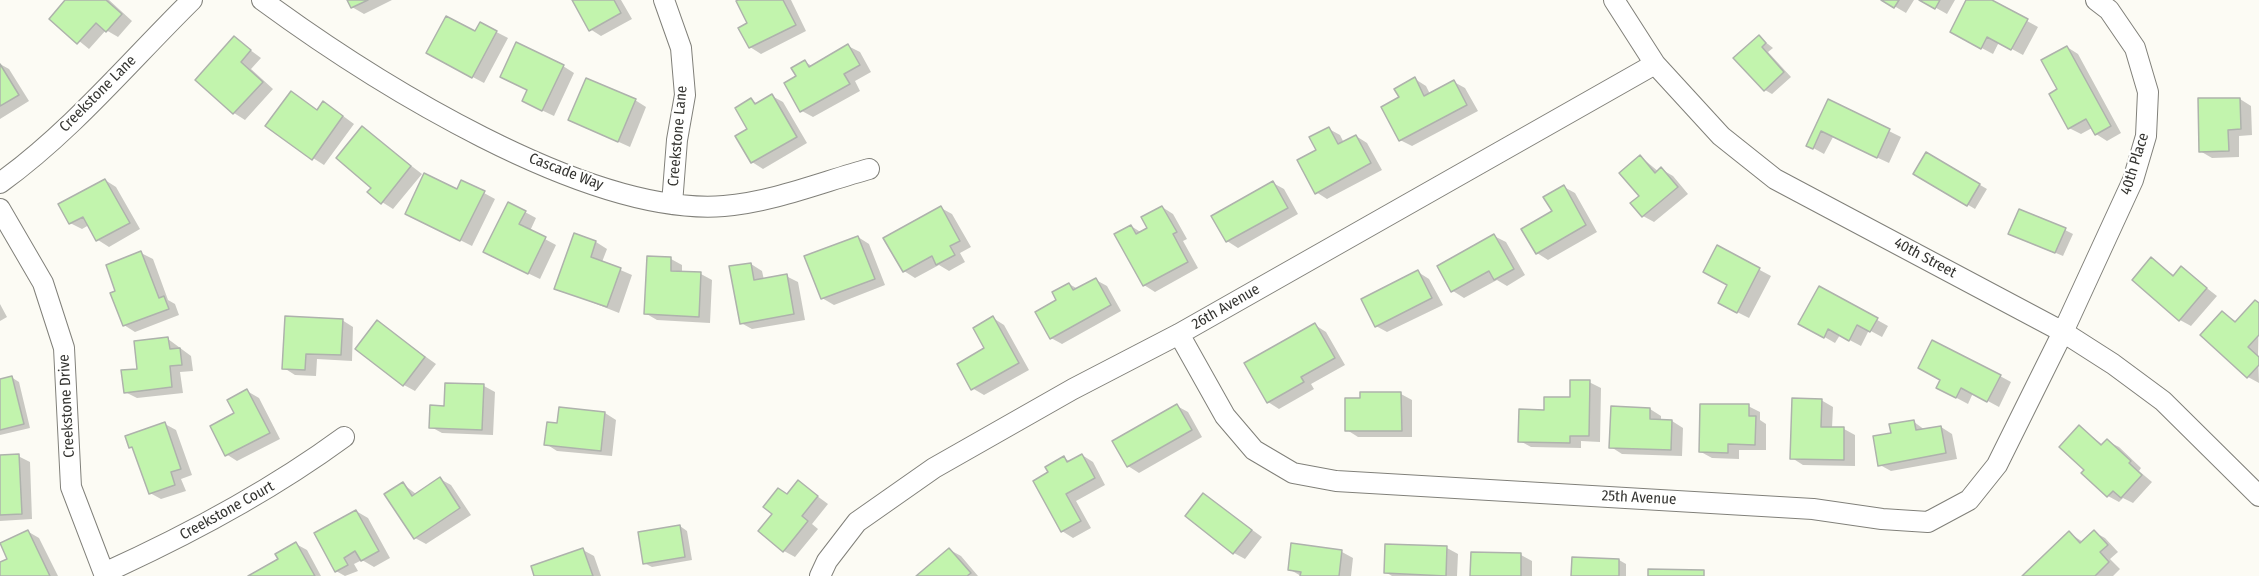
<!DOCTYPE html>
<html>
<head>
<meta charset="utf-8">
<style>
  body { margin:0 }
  canvas { display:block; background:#fcfbf4 }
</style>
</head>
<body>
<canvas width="2259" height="576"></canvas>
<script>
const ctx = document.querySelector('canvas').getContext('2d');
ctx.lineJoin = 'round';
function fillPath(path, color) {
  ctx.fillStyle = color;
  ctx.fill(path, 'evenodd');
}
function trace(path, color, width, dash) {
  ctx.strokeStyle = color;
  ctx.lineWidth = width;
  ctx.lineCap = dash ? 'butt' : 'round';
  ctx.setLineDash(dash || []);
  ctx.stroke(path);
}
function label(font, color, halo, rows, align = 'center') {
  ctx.font = font + ' "Fira Sans Condensed",sans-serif';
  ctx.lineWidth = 4.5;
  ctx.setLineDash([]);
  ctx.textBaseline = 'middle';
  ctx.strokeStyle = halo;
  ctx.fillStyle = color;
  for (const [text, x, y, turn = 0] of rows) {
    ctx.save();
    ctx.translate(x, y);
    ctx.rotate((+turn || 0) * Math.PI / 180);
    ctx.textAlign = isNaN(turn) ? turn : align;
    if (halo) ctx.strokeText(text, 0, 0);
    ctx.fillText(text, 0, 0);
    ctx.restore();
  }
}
const shadow = new Path2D(`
  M68 0H109L132 21 118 37 106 30 89 49 52 19Z
  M349 0H392L364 14 352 7Z
  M573 0H621L632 19 601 36 590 29Z
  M742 0H791L806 31 761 54 750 47 749 24Z
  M1884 0H1914L1906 13Z
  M1922 0H1955L1947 14Z
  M1968 0H1989L2038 27 2023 55 1999 42 1993 54 1963 38Z
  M481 24 508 38 484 83 439 59 476 33Z
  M1759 37 1773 48 1768 52 1791 77 1772 94 1765 90Z
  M234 38 261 58 251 69 273 89 245 120 234 113 197 80Z
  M848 46 860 52 871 72 855 81 860 91 813 117 802 111 798 77 805 62 812 66Z
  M2067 47 2078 54 2121 133 2107 141 2096 134 2092 128 2081 134 2069 128 2059 90Z
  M0 64 9 69 29 101 0 119Z
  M563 66 574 73 554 116 535 107Z
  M1415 79 1426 86 1430 94 1454 82 1465 88 1478 111 1412 146 1400 140 1401 98Z
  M772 96 783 102 807 143 763 169 752 162 749 129 751 100 758 104Z
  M2240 99 2251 106 2252 135 2239 136V157L2212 158 2200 151Z
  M635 100 646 107 630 147 570 120Z
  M1828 101 1901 137 1889 163 1833 137 1824 154 1808 145Z
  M335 110 354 124 324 165 313 158 318 111Z
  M362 128 422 174 393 209 382 202 373 187Z
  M1329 129 1340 135 1344 143 1356 136 1367 143 1382 170 1327 199 1316 192 1319 150Z
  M1927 154 1987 189 1975 209 1915 173Z
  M1641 157 1659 172 1661 169 1673 176 1688 194 1654 222 1643 216Z
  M105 180 116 187 140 229 109 247 98 240 89 225 82 229 70 223Z
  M1273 183 1284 189 1298 214 1238 248 1227 241Z
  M1564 187 1575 193 1597 232 1548 260 1537 253Z
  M458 191 484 193 495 199 472 246 418 219Z
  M1162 207 1173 214 1187 239 1183 241 1198 268 1155 292 1144 285 1131 226 1142 233 1149 229Z
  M941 208 952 214 971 247 960 253 965 262 949 271 939 265 915 278 904 271Z
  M525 212 536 218 530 231 556 245 540 279 496 258Z
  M2065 230 2073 234 2063 256 2018 237Z
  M1494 236 1506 242 1525 275 1507 286 1497 280 1464 298 1453 291 1439 266Z
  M858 237 869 244 885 285 834 305 822 298Z
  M596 242 607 249 602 262 632 275 619 313 556 288Z
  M1717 247 1771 276 1749 318 1731 309 1729 285Z
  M141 253 153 259 168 300 175 304 179 315 135 332 124 325 117 292Z
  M671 259 682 265V273L701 274 712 280 710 323 657 320 645 313Z
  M2151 259 2175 276 2181 268 2217 296 2191 326 2180 320Z
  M751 264 762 271 764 280 786 276 798 282 805 320 752 329 741 323Z
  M1418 272 1429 279 1443 305 1387 332 1376 326Z
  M1096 280 1107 286 1121 311 1062 344 1051 338 1058 300 1069 284 1078 289Z
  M1820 288 1888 326 1882 337 1869 330 1861 346 1840 335 1835 343 1800 323Z
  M0 304 7 317 0 321Z
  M2259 304 2258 354 2259 383 2248 377 2222 313 2237 322Z
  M993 318 1004 325 1029 370 984 395 972 388 986 349Z
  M342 320 353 327 352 361 317 359 316 376 295 375 284 368Z
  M377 322 436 364 415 391 404 385Z
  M1315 325 1326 332 1345 365 1311 384 1314 389 1279 409 1268 402Z
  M168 339 191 356 193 371 180 372 183 393 137 398 125 392 139 370Z
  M2000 376 2011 382 1999 407 1973 393 1968 404 1938 388Z
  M11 377 19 382 30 428 0 435V380Z
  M1589 382 1601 388 1600 442 1581 441V448L1531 447 1520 441 1546 411 1571 399Z
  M484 386 495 392 493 435 442 433 431 427 446 408Z
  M247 391 259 398 280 439 237 461 226 454 236 414Z
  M1401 394 1412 400V437H1358L1347 430Z
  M1821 400 1833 407 1832 428 1844 429 1855 435V466L1803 465 1792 458Z
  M1177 406 1188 412 1202 437 1139 473 1128 466Z
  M1748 406 1760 412V420L1766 424V450H1739V459L1712 458 1701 452Z
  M1650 409 1661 416V421H1672L1683 428 1682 456 1622 454 1611 447Z
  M605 413 616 420 612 456 557 451 546 444 558 425Z
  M1914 422 1925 430 1941 427 1952 434 1957 459 1891 471 1880 465 1893 434Z
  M165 424 176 430 192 475 181 479 186 491 161 499 150 493 135 449 131 447Z
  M2079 427 2103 445 2107 441 2119 447 2141 468 2139 471 2152 482 2133 503 2123 498 2119 502 2108 496 2086 470Z
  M1082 455 1093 462 1105 485 1076 501 1091 528 1073 538 1062 531 1050 473 1064 458 1071 462Z
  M18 456 30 462 32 519 0 521V457Z
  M440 479 451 485 471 515 426 544 415 538 403 484 416 494Z
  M798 482 828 504 812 524 818 529 795 557 784 551 788 495Z
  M1204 495 1262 537 1245 559 1234 553Z
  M356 511 368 518 390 558 374 567 362 560 354 564 358 571 345 576 336 571Z
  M680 526 687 531 692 560 652 567 644 563Z
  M27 531 39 538 58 576H0V564L9 560Z
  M2094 532 2105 538 2118 552 2110 559 2120 569 2113 576H2024L2069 533 2083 542Z
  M296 544 307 550 321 576H251L280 560Z
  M1292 545 1342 552 1353 558 1351 576H1301L1289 569Z
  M1447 548 1458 554 1457 576H1392L1385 572Z
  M583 550 594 556 601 576H536Z
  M950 550 961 556 978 576H918Z
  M1521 555 1532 561V576H1472Z
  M1619 560 1626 564V576H1573Z`);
const building = new Path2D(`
  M106 0 122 14 106 32 96 23 77 44 49 19 65 0Z
  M347 0H368L351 8Z
  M572 0H614L621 13 589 31Z
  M738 0H783L796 25 749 48 738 28 747 23 736 1Z
  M1881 0H1899L1894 8Z
  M1919 0H1940L1935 9Z
  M1966 0H1992L2028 19 2011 50 1987 37 1981 49 1950 32Z
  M446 16 475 31 480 22 497 31 472 78 426 53Z
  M1759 35 1766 43 1762 47 1784 72 1764 91 1733 58Z
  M234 36 251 50 241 62 263 82 233 114 195 80Z
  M516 42 564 65 542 111 522 101 527 90 500 77Z
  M848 44 860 65 844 74 850 84 800 112 784 83 796 76 791 68 805 60 809 67Z
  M2067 46 2111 126 2095 135 2086 119 2068 129 2049 94 2057 89 2041 60Z
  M0 64 19 95 0 106Z
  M1415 77 1424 96 1454 80 1467 105 1399 141 1381 107 1399 97 1394 89Z
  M586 78 636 99 618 142 568 120Z
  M291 91 317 110 323 101 343 116 312 160 265 126Z
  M772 94 797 137 751 163 735 136 747 129 735 108 751 98 755 104Z
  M2198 98H2240L2241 129 2228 130 2229 151 2199 152Z
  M1828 99 1890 129 1877 158 1821 131 1813 149 1806 146Z
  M362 126 411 166 381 204 367 192 371 188 336 158Z
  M1329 127 1338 144 1356 135 1371 163 1315 194 1297 160 1316 150 1309 137Z
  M1926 152 1980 184 1967 206 1913 174Z
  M1640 155 1655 173 1661 167 1678 187 1642 217 1630 203 1639 196 1619 173Z
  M424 173 457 189 461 180 485 191 460 241 405 214Z
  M105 179 130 223 96 241 83 217 69 224 58 204Z
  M1273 181 1288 208 1226 242 1211 216Z
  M1564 185 1586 225 1536 254 1521 229 1552 211 1543 197Z
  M508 202 526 211 519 224 546 237 528 274 483 252Z
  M941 206 960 241 950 246 955 255 936 265 932 256 903 272 883 238Z
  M1162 206 1177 232 1173 234 1188 262 1143 286 1114 234 1131 225 1136 234 1147 228 1141 217Z
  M2019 209 2066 228 2055 253 2008 234Z
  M574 233 596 241 591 257 621 268 607 307 554 289Z
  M1494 234 1514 269 1494 280 1489 271 1451 292 1437 266Z
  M858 236 875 279 821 299 804 256Z
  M1717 245 1760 268 1737 313 1718 303 1727 285 1703 272Z
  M141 251 159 298 164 296 169 309 123 326 110 293 115 291 106 265Z
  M647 256 671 257V271L701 272 699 317 644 314Z
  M2151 257 2173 276 2181 266 2207 288 2179 321 2132 280Z
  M751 263 754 280 787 274 794 314 740 324 729 266Z
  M1418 270 1432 298 1375 327 1361 299Z
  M1096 278 1111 305 1050 339 1035 312 1056 300 1052 292 1069 283 1073 290Z
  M1819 286 1878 318 1870 332 1857 325 1849 341 1828 329 1824 338 1798 324Z
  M2255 300 2259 303V335L2248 347 2259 357V365L2247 378 2200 335 2222 311 2235 322Z
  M285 316 343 319 341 355 306 354 305 370 282 369Z
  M993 316 1019 363 971 390 957 364 984 348 973 328Z
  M377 320 425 357 403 386 355 349Z
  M1315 323 1335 358 1301 377 1304 382 1267 403 1244 363Z
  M168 337 170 349 180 348 182 365 170 366 172 387 124 393 121 370 137 369 134 341Z
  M1932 340 2001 375 1987 402 1961 388 1956 398 1936 388 1940 380 1918 368Z
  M12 376 24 424 0 430V379Z
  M1570 380H1590L1589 436H1570V443L1518 442 1519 409 1544 410V397H1570Z
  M445 383 484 384 482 430 429 428 430 405 444 406Z
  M247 389 270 433 225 456 210 426 234 413 227 400Z
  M1360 392H1401L1402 431H1345V398H1360Z
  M1792 398 1822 399 1821 427H1844V460L1790 459Z
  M1177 404 1192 430 1127 467 1112 441Z
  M1700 404H1749V416H1756L1755 445 1728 444V453L1699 452Z
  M1611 406 1650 408V419L1672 420 1671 450 1609 448Z
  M559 407 605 412 601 451 544 445 547 422 557 423Z
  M1914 420 1916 430 1941 426 1946 453 1878 466 1873 436 1891 433 1889 424Z
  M165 422 181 469 171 472 175 485 149 494 132 447 129 448 125 436Z
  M2079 425 2101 445 2107 439 2131 461 2129 463 2142 475 2121 498 2113 491 2107 497 2081 473 2084 470 2059 447Z
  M19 454 22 514 0 515V455Z
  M1082 454 1095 478 1066 494 1081 521 1061 532 1033 481 1048 472 1045 467 1064 456 1067 462Z
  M440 477 460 508 414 539 384 494 403 482 412 496Z
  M798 480 818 496 802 516 808 521 783 552 758 531 772 514 763 507 778 488 787 494Z
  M1203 493 1252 530 1233 554 1185 516Z
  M356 510 379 551 361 561 355 551 344 558 348 565 335 572 314 533Z
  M680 525 685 557 643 564 638 532Z
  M28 530 50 576H0V562L7 559 0 543Z
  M2094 530 2108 545 2100 552 2109 562 2095 576H2022L2069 531 2080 543Z
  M296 542 315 576H248L278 559 275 554Z
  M1291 543 1342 550 1339 576H1300L1301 572 1288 570Z
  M1385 544 1447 546 1446 576 1384 573Z
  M583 548 593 576H534L531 566Z
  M949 548 971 573 967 576H916Z
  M1471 552 1521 553V576H1470Z
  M1572 557 1619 559V576H1571Z
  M1648 569 1704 570V576H1648Z`);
const street = new Path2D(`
  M262 0C371 80 587 217 724 206 773 202 822 182 869 169
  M664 0 681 48 685 95 677 140 672 204
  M1614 0 1655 64 1721 136 1775 179 2063 332 2113 364 2163 401 2259 496
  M0 183C72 131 129 62 192 0
  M0 209 43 283 64 348 71 487 105 576
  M1179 334 1225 416 1254 450 1293 473 1336 481 1813 509 1882 519 1928 522 1969 500 1997 465 2063 332 2133 180 2146 136 2148 92 2135 48 2109 10 2096 0
  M104 573C188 535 269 492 344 437
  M820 576 827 561 857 522 934 468 1073 389 1179 334 1655 64`);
const streetNames = [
  ["Creekstone Lane",98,94,-45],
  ["Creekstone Lane",678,136,-85],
  ["40th Place",2135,164,-73],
  ["Cascade Way",566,172,21],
  ["40th Street",1925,258,28],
  ["26th Avenue",1226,307,-30],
  ["Creekstone Drive",67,406,-93],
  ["25th Avenue",1639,498,3],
  ["Creekstone Court",227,511,-29]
];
fillPath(shadow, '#0003');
fillPath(building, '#c2f4ad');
trace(building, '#aeb2ac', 1.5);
trace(street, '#81807a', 22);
trace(street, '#fff', 20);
label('15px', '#343431', '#fffffe', streetNames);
</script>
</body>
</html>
